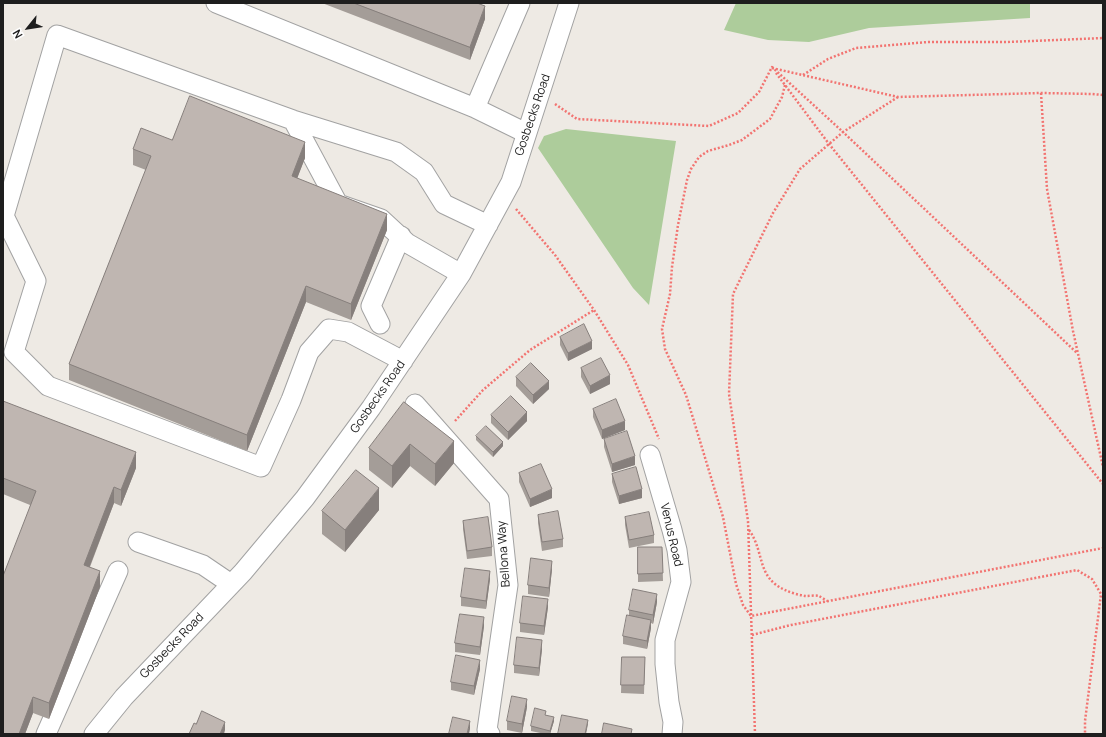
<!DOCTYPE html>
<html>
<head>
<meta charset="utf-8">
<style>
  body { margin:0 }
  #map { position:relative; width:1106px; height:737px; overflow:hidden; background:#eeeae4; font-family:Manrope,sans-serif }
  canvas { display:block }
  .frame { position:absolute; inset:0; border:4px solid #1e1e1e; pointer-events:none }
  .north { position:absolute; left:8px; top:8px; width:40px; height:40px; -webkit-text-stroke:3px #fff; paint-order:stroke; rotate:240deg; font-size:11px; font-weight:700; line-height:16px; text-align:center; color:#1e1e1e }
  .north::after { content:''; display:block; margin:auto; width:14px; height:18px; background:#1e1e1e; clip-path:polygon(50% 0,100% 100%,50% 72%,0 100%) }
</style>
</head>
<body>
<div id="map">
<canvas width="1106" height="737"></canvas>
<div class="frame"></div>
<div class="north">N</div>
</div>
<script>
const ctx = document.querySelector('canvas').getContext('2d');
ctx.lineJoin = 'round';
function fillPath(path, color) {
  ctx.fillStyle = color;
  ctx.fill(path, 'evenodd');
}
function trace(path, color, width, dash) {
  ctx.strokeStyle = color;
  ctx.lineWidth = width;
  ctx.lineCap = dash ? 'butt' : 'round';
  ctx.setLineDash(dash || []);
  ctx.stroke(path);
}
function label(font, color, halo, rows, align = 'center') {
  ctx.font = font + ' Manrope,sans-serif';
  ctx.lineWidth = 4;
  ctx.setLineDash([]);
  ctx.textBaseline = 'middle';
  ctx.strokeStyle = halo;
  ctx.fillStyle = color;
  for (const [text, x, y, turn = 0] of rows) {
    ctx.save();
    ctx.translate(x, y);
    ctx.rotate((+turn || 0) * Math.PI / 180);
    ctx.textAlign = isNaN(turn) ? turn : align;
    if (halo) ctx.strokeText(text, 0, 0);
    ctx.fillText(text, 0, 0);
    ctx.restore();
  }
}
const forest = new Path2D(`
  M736 3H1030V18L869 28 809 42 768 40 724 30Z
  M566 129 676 141 649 305 633 288 538 148 544 136Z`);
const path = new Path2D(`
  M772 68 898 97 1041 93 1092 94 1103 95
  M776 73 829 144 1103 484
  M803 75 828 59 856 48 928 42H1007L1103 38
  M785 85 782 97 770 119 742 140 729 145 708 151 699 157 691 169 687 180 678 225 672 267 670 294 662 329 665 349 686 395 723 517 736 584 743 605 751 616 1103 548
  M1041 93 1047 189 1073 331 1103 467
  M898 97 843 132 1077 353
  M555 104 577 119 709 126 738 113 759 92 772 67 843 132 800 169 773 213 733 294 729 394 748 521 755 734
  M516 209 555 255 594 310 628 365 659 439
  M455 421 483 390 530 350 594 310
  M749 530C765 552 756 577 785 590 791 593 799 595 806 596 810 596 815 595 819 596 821 597 824 599 827 601
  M752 635 791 625 1077 570 1092 579 1101 594 1085 721V734`);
const minor = new Path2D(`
  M216 3 475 108 526 133
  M475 108 520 3
  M293 120 338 204 381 219 407 243 461 274
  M380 324 371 306 401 236
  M403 361 348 332 329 329 309 352 291 400 261 467 48 386 14 352 36 281 4 216 57 35 293 120 396 152 424 172 444 204 488 225
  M415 404 499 499 508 585 487 730 490 734
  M650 455 672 530 677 550 681 582 665 640V664L669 702 673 722 672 734
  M138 542 203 565 231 584
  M46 734 118 571
  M94 734 124 697 243 572 305 498 371 408 461 274 511 182 569 3`);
const wall = new Path2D(`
  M322 3H477L485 19 470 60Z
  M172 140 305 158 297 178 387 230 351 320 306 302 247 451 69 380V364L146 170 133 165V149Z
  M560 337 592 349 568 361 560 345Z
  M581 368 610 384 590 394 581 377Z
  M516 377 549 389 533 404 516 386Z
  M3 401 136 468 121 506 114 503 90 567 100 587 49 719 33 713 25 734H3L30 505 3 494Z
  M404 402 454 463 435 486 410 466 392 488 369 470V448Z
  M593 409 625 430 602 439 593 417Z
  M491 415 527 421 508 440 491 423Z
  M476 436 503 446 493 457 476 440Z
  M604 439 635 465 612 472 604 447Z
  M519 473 552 498 530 507 519 482Z
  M612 474 642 498 619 504 612 482Z
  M379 510 345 552 322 534V511Z
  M538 515 563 539V547L542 551 538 523Z
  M625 517 654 535V543L629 548 625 525Z
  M463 521 492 547V556L467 559 463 529Z
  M638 547H662L663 581 638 582Z
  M552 569 549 597 528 594V585Z
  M490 579 486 609 461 606V597Z
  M657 602 653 624 651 623V628L647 649 623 644V636L629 615V610Z
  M548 607 544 635 520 632V623Z
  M484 626 480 655 455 652V643Z
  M542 649 539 676 514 673V665Z
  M622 657H645L644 694 621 693Z
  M480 669 474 695 451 690V682Z
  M527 707 522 733 507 730V721Z
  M546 715 554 721 550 734H545L531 731V726Z`);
const shadedWall = new Path2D(`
  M485 6V19L470 60V47Z
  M305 142V158L292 192V176Z
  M387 214V230L351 320V304Z
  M306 286V302L247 451V435Z
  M592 341V349L568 361V353Z
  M610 375V384L590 394V386Z
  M549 381V389L533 404V395Z
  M527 412V421L508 440V432Z
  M625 421V430L602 439V430Z
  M454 441V463L435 486V464Z
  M503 442V446L493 457V452Z
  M410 444V466L392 488V466Z
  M136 452V468L121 506V490Z
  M635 456V465L612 472V464Z
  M114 487V503L84 581V565Z
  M379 488V510L345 552V530Z
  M552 489V498L530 507V499Z
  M642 489V498L619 504V496Z
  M552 561V569L549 597V588Z
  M100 571V587L49 719V703Z
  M490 571V579L486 609V601Z
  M657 594V602L653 624V615Z
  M548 599V607L544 635V626Z
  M484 617V626L480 655V647Z
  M651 620V628L647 649V641Z
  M542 640V649L539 676V668Z
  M480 660V669L474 695V686Z
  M33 697V713L25 734H19Z
  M527 699V707L522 733V724Z
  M554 717V721L550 734V731Z
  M588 720V724L586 734H585Z
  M470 721V729L469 734H467Z
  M225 722V730L224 734H220Z`);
const building = new Path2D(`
  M354 3H477L485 6 470 47Z
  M190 96 305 142 292 176 387 214 351 304 306 286 247 435 69 364 151 156 133 149 141 128 172 140Z
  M584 324 592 341 568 353 560 337Z
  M601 358 610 375 590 386 581 368Z
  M531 363 549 381 533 395 516 377Z
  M511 396 527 412 508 432 491 415Z
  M616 399 625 421 602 430 593 409Z
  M3 401 136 452 121 490 114 487 84 565 100 571 49 703 33 697 19 734H3V576L36 491 3 478Z
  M404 402 454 441 435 464 410 444 392 466 369 448Z
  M486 426 503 442 493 452 476 436Z
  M627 431 635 456 612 464 604 439Z
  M541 464 552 489 530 499 519 473Z
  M636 467 642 489 619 496 612 474Z
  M356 470 379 488 345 530 322 511Z
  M558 511 563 539 542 542 538 515Z
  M649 512 654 535 629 540 625 517Z
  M488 517 492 547 467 551 463 521Z
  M638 547H662L663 573 638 574Z
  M531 558 552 561 549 588 528 585Z
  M465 568 490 571 486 601 461 597Z
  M633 589 657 594 653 615 629 610Z
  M523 596 548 599 544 626 520 623Z
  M460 614 484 617 480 647 455 643Z
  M627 615 651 620 647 641 623 636Z
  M517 637 542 640 539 668 514 665Z
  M456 655 480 660 474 686 451 682Z
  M622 657H645L644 685H621Z
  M512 696 527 699 522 724 507 721Z
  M535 708 546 711 545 715 554 717 550 731 531 726Z
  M202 711 225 722 220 734H189L194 723 196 724Z
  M562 715 588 720 585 734H558Z
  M453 717 470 721 467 734H449Z
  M604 723 632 729 631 734H602Z`);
const streetNames = [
  ["Gosbecks Road",533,115,-71],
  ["Gosbecks Road",378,397,-55],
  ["Venus Road",671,535,77],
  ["Bellona Way",504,554,-94],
  ["Gosbecks Road",172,646,-46]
];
fillPath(forest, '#adcc9b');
trace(minor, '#a2a2a2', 21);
trace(path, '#f27471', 2.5, [2, 2]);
trace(minor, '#fff', 19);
fillPath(wall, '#a49d98');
fillPath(shadedWall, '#867f7c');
fillPath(building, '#bfb6b1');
trace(building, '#867f7c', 1);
label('12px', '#1e1e1e', '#fff', streetNames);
</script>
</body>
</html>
